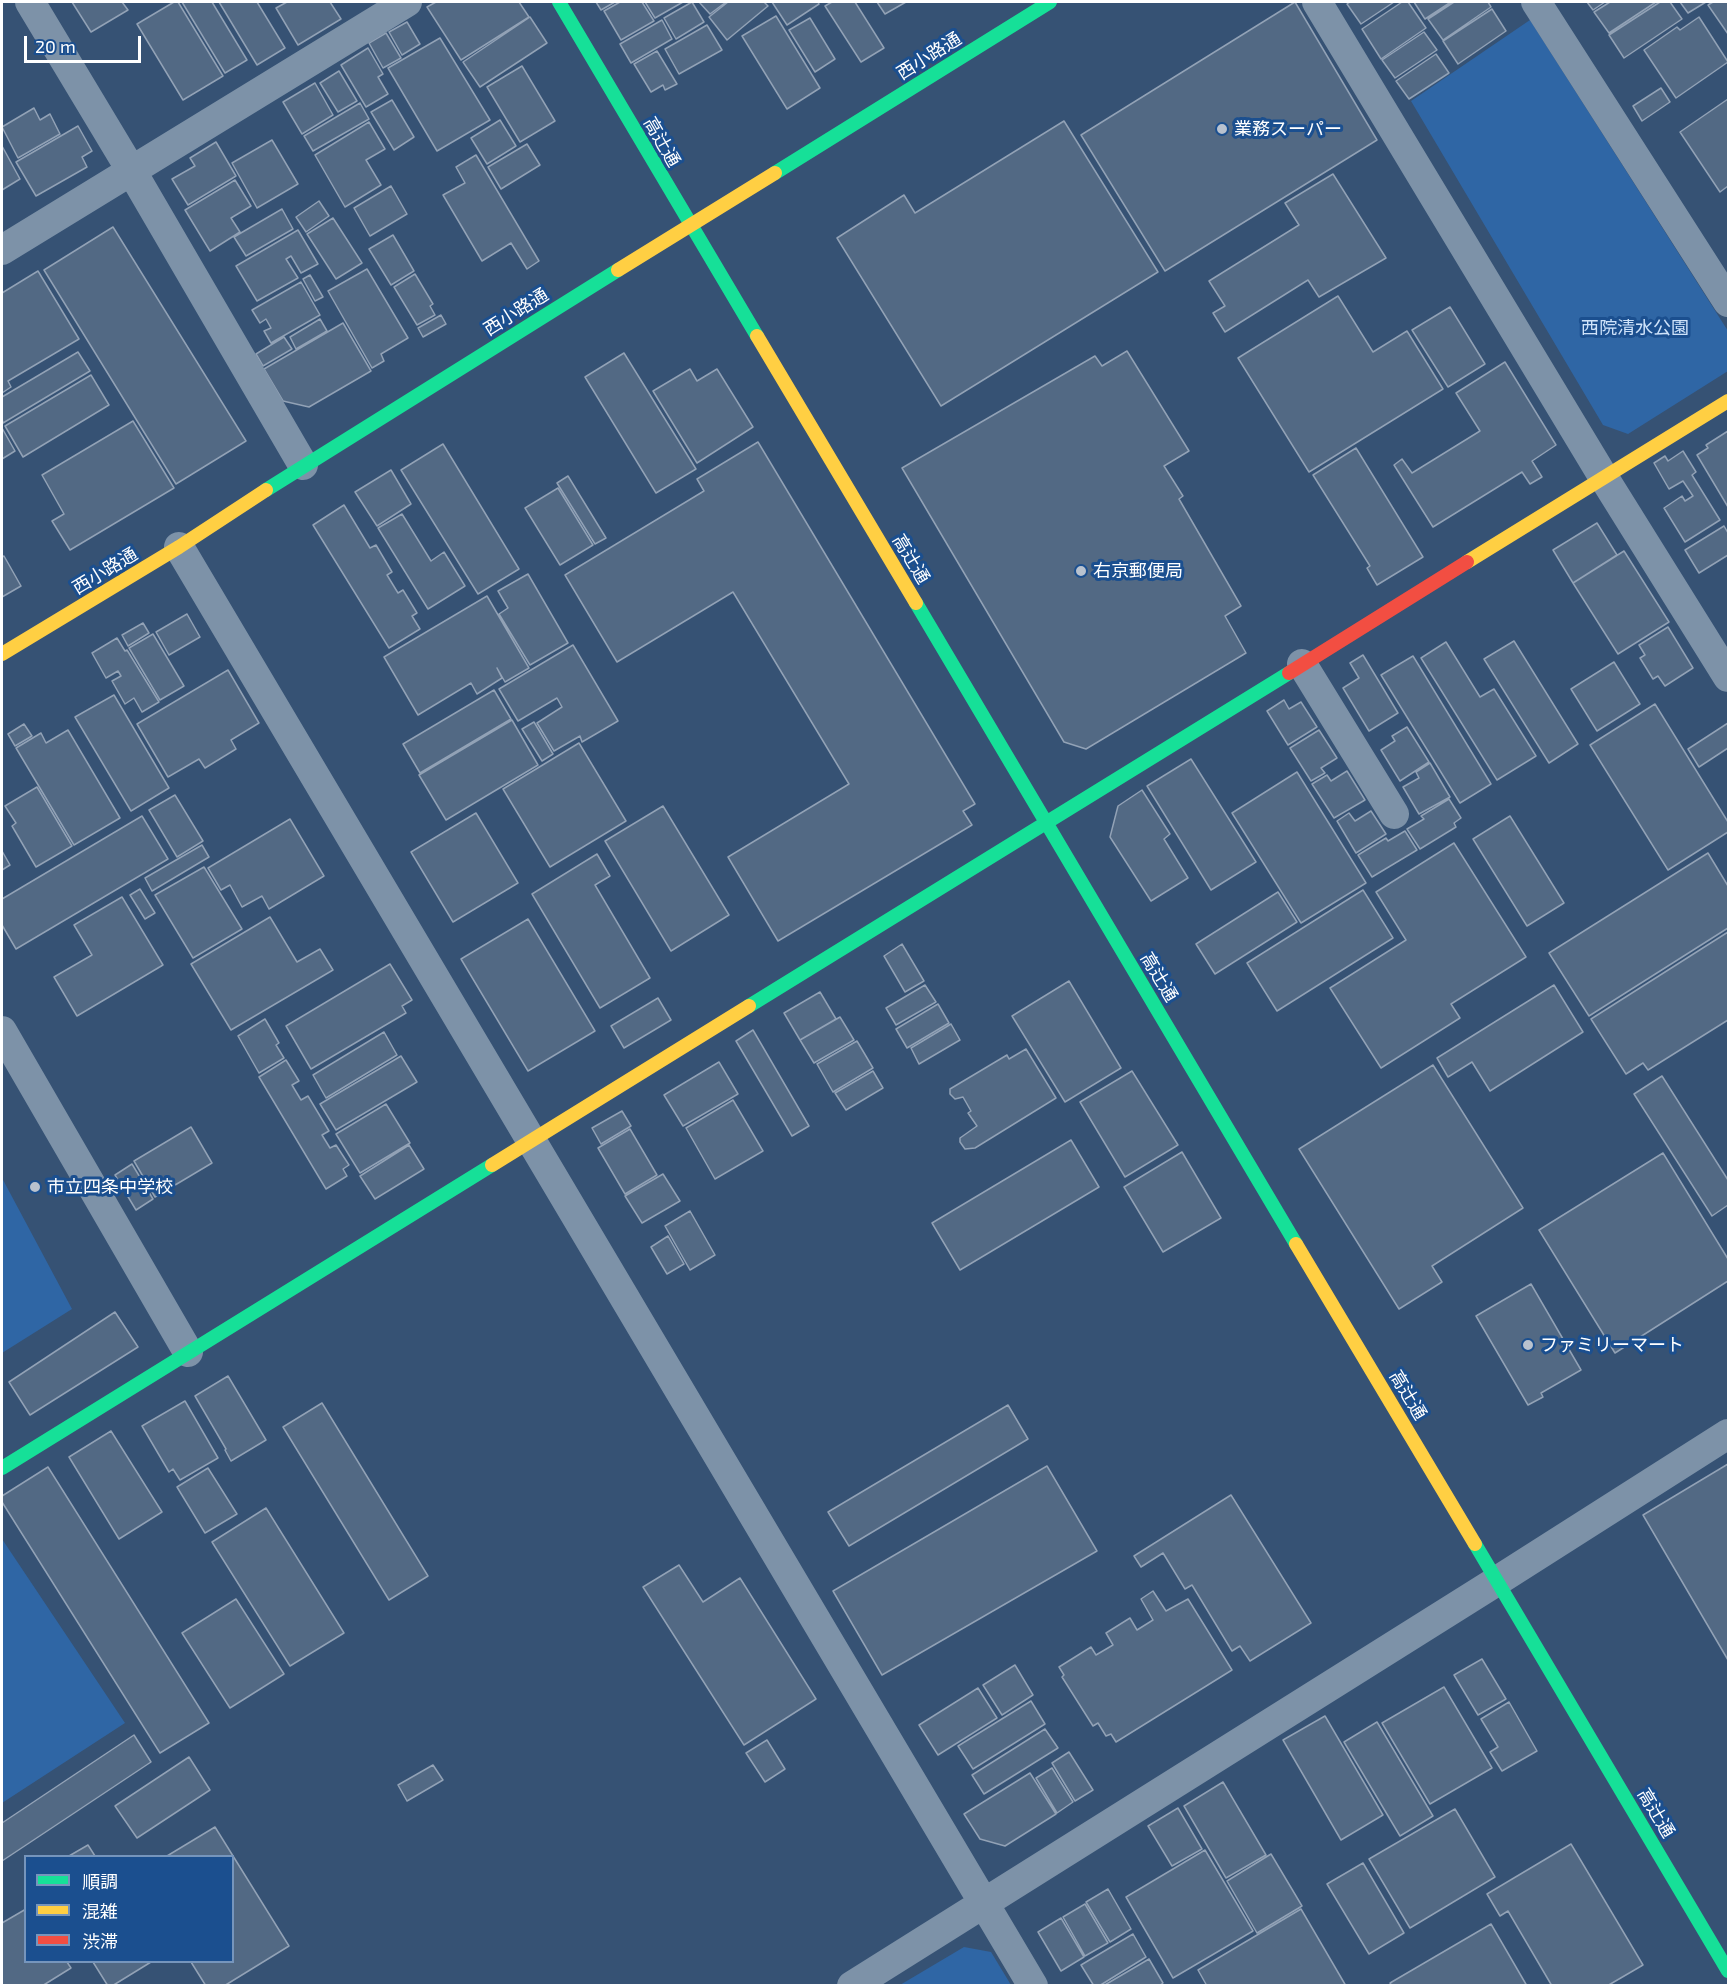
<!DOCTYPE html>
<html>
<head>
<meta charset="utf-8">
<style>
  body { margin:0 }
  #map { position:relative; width:1730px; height:1987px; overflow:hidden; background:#365274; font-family:"Exo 2","Noto Sans JP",sans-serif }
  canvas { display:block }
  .frame { position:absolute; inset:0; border:3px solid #fff; pointer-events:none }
  .legend { position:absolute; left:24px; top:1855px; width:210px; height:108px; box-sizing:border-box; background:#1b4f8f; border:2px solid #7695bc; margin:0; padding:8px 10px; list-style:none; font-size:18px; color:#fff }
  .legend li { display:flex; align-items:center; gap:12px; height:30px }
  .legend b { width:30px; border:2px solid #7695bc }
  .scale { position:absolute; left:24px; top:36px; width:117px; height:27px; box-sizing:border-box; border:3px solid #fff; border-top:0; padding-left:8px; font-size:18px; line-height:21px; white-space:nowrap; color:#fff; -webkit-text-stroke:4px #1b4f8f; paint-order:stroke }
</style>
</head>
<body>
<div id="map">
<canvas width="1730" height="1987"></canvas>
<div class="frame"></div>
<ul class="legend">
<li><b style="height:8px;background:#16e098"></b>順調</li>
<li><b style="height:8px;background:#ffcf43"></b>混雑</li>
<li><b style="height:8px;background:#f24e42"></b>渋滞</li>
</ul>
<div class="scale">20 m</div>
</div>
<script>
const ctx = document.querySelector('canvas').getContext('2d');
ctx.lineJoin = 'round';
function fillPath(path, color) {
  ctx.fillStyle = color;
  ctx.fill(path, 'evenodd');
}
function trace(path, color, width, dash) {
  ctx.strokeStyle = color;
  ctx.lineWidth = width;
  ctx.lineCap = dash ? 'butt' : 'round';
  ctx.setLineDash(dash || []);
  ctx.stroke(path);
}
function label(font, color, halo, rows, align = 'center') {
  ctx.font = font + ' "Exo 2","Noto Sans JP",sans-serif';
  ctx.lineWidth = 6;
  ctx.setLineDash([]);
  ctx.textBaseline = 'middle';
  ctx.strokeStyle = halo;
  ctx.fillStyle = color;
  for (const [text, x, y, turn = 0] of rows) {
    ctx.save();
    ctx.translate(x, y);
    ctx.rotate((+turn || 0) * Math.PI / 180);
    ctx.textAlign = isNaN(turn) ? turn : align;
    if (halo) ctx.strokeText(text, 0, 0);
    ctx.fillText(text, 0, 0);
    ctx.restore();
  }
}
const green = new Path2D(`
  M1530 20 1728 331V371L1628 434 1603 425 1411 101Z
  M2 1178 72 1309 2 1353Z
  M2 1539 125 1723 2 1803Z
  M964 1947 991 1952 1011 1985H900Z`);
const building = new Path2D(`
  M72 2H122L128 10 91 32Z
  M174 2H178L223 76 183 100 137 24Z
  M182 2H212L247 60 225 73Z
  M219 2H257L285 48 257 65Z
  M287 2H330L341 19 298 45 276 8Z
  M436 2H519L529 17 461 60 427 7Z
  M596 2H615L601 10Z
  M620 2H642L654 21 621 40 604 11Z
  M645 2H683L655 18Z
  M692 2 704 22 676 39 664 18Z
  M699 2H726L710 14Z
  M728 2H764L768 6 727 40 709 17Z
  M772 2H818L819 4 787 25Z
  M832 2H855L884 48 861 62 825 6Z
  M877 2H906L885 14Z
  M1295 2 1377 140 1165 271 1081 135Z
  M1350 2H1394L1361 24 1347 4Z
  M1402 2H1408L1426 28 1381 59 1362 29Z
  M1414 2H1451L1425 19Z
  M1454 2H1488L1491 7 1443 40 1428 19Z
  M1587 2H1605L1593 10Z
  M1610 2H1656L1609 33 1594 12Z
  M1660 2H1670L1682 19 1624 58 1609 35Z
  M1680 2H1706L1688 13Z
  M1713 2H1728V34L1708 5Z
  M1492 9 1506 31 1458 64 1443 41Z
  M776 16 820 88 787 109 742 36Z
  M530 17 547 43 480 87 463 62Z
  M1699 17 1728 62 1676 98 1644 50 1677 27 1680 30Z
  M810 18 835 59 815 72 789 30Z
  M662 20 672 39 631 63 620 44Z
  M407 22 420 44 402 55 389 32Z
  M707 25 722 50 679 74 665 49Z
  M1424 32 1437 50 1395 78 1382 60Z
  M386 33 401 58 383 68 369 43Z
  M440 38 490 120 437 151 388 68Z
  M368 48 383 74 378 77 388 94 366 107 341 65Z
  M657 51 677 84 665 90 663 85 651 92 634 64Z
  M1436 54 1449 73 1409 99 1396 81Z
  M522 66 555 121 520 142 487 87Z
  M339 71 357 101 338 112 320 83Z
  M315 83 333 115 302 134 283 102Z
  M1661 88 1670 102 1642 121 1633 106Z
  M1728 99V186L1720 192 1680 132Z
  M392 100 414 137 394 150 371 112Z
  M360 103 369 119 313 151 304 136Z
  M34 108 40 120 50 114 60 134 18 158 2 127Z
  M500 120 516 146 487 164 471 138Z
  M1064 121 1158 272 941 406 837 238 904 195 915 213Z
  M369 122 385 149 366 160 381 185 345 207 315 155Z
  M78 126 92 151 82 157 87 167 36 196 16 162Z
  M272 140 298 184 257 208 232 163Z
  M216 142 236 176 188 205 172 179 195 166 190 158Z
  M527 144 540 165 501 189 488 167Z
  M2 146 20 179 2 190Z
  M476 155 539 261 527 269 511 243 482 261 443 195 465 183 456 167Z
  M1333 174 1386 258 1319 297 1308 280 1225 332 1213 313 1225 306 1209 281 1299 225 1285 203Z
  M235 180 251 206 231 218 240 232 210 251 185 210Z
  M391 186 407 214 370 236 354 208Z
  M319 201 329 216 306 232 296 217Z
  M282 209 293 229 246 256 234 237Z
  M333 218 362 263 336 279 307 234Z
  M113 227 246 441 176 484 44 270Z
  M298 230 318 264 301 273 291 256 286 259 298 278 257 301 236 266Z
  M393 235 414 271 391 285 369 249Z
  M367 269 408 338 381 354 384 361 372 368 328 291Z
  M38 271 79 339 8 381 11 387 2 393V293Z
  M415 274 433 304 430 306 435 315 417 325 394 287Z
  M310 275 323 297 315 301 303 279Z
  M301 282 320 315 271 343 264 331 271 328 266 319 260 323 252 310Z
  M1338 296 1373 352 1407 331 1443 389 1309 472 1238 358Z
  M1450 307 1485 364 1448 387 1412 330Z
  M441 315 446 324 423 337 418 328Z
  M320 319 327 331 296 349 290 337Z
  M343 323 371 371 309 407 283 401 264 369Z
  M284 337 292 349 263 366 256 354Z
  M1127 351 1189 451 1164 466 1183 496 1179 499 1241 606 1225 616 1246 653 1086 749 1064 742 902 468 1095 356 1102 366Z
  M78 352 90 371 3 423 2 419V397Z
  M624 353 696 469 656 493 585 377Z
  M1505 362 1556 445 1532 461 1542 477 1530 484 1522 472 1433 527 1394 465 1402 459 1412 473 1480 431 1456 393Z
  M690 369 697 381 717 369 753 427 697 463 653 391Z
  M91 375 109 405 23 457 5 426Z
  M133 421 174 488 70 550 52 521 64 514 42 475Z
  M2 428 15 451 2 459Z
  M1728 431V507L1697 455 1708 448 1706 445Z
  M758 442 975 804 963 811 972 825 778 941 728 857 849 784 733 592 617 662 565 575 704 491 697 479Z
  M443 444 519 569 478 594 401 470Z
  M1356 448 1423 557 1377 585 1367 568 1370 566 1313 475Z
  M1683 451 1696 472 1692 475 1720 520 1685 542 1664 508 1682 496 1685 501 1693 496 1683 481 1669 489 1654 463 1665 456 1668 461Z
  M391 470 411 504 377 526 355 492Z
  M568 476 606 538 595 544 557 483Z
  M558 488 593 545 560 565 525 508Z
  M344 505 370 548 376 545 392 572 387 575 398 593 403 590 417 613 412 616 420 629 389 648 313 525Z
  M402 514 431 561 444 552 465 586 428 609 378 528Z
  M1597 523 1617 555 1573 583 1553 550Z
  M1724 526 1728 533V555L1699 573 1685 550Z
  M1624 551 1669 622 1618 654 1573 583Z
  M4 556 21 586 2 597V557Z
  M528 574 568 643 530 665 499 614 508 608 498 591Z
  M487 596 529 668 505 682 497 668 502 678 477 694 471 683 418 715 384 657Z
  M187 614 200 637 169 655 156 632Z
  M143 623 149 633 128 646 122 635Z
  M1668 627 1693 668 1665 686 1658 676 1653 679 1640 658 1645 655 1639 645Z
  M153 634 184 686 160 700 129 648Z
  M117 638 125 651 127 650 159 702 142 712 134 698 125 704 112 681 121 676 118 671 106 678 92 653Z
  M1514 641 1578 744 1549 763 1484 659Z
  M1446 642 1480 697 1494 689 1536 756 1497 780 1421 658Z
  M573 645 618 721 582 742 580 736 554 751 537 723 562 707 557 698 518 721 499 689Z
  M1363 655 1398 713 1369 731 1343 688 1359 678 1350 663Z
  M1413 656 1491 784 1460 803 1381 675Z
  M1614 662 1640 704 1597 731 1571 689Z
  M228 670 259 723 231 740 236 749 205 768 199 759 168 777 137 724Z
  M494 690 511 719 420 773 403 744Z
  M114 695 169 788 131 811 75 717Z
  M1284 700 1289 709 1301 702 1317 727 1288 745 1267 711Z
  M1655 704 1728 822V832L1668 870 1590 745Z
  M512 720 538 765 446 820 419 775Z
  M534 722 553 754 542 761 522 729Z
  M1728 723V748L1699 767 1688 749Z
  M24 724 32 736 15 746 8 734Z
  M1407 727 1429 762 1400 781 1381 750 1395 741 1392 736Z
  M68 730 120 818 74 845 16 748 41 733 46 743Z
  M1319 730 1337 758 1321 768 1325 773 1311 781 1290 748Z
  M579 743 626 821 550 867 503 789Z
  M1191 759 1256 862 1211 890 1147 786Z
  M1430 763 1450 797 1419 814 1403 787 1419 778 1416 772Z
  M1347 771 1365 800 1334 818 1312 784 1327 775 1331 781Z
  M1297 772 1366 883 1301 923 1232 813Z
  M37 787 72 846 36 867 12 826 16 823 5 806Z
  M1142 790 1170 834 1164 839 1188 878 1151 901 1110 837 1118 806Z
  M175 795 203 841 177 857 149 810Z
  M1449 799 1461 818 1454 823 1456 827 1420 849 1407 829 1424 819 1421 816Z
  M663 806 729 915 671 951 605 841Z
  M1371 811 1386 834 1356 853 1337 821 1349 813 1355 821Z
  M476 813 518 883 453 922 411 852Z
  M142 816 168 859 16 949 2 925V899Z
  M1510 816 1564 903 1527 926 1473 839Z
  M290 819 324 876 269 909 262 896 242 907 230 885 221 890 208 868Z
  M1405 831 1417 850 1372 877 1358 855 1386 838 1388 841Z
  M1454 843 1526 957 1451 1004 1460 1018 1381 1068 1330 988 1406 940 1376 892Z
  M202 845 209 857 152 891 145 878Z
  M2 851 10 865 2 870Z
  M1708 853 1728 886V928L1589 1016 1549 953Z
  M597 854 610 876 595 885 650 978 600 1008 532 894Z
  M204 867 242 929 193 958 155 895Z
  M140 889 155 913 145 919 130 895Z
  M1363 890 1393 938 1277 1011 1247 963Z
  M1278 892 1297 922 1215 974 1196 944Z
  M122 897 163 965 77 1016 54 977 92 955 74 925Z
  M270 917 297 962 320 949 333 970 231 1030 191 964Z
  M528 919 595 1031 528 1071 461 959Z
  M1728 932V1020L1648 1070 1643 1063 1626 1074 1591 1019Z
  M902 944 924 981 905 992 884 956Z
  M390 964 412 1000 402 1006 406 1013 311 1069 286 1026Z
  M1069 981 1121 1068 1065 1102 1012 1016Z
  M925 985 936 1002 896 1025 886 1008Z
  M1554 985 1583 1032 1490 1091 1472 1062 1448 1077 1437 1058Z
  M820 992 836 1019 800 1040 784 1013Z
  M658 998 671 1020 624 1048 611 1026Z
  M938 1004 949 1023 907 1048 896 1029Z
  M840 1017 854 1040 814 1063 800 1040Z
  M265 1019 279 1043 276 1045 284 1058 259 1073 238 1036Z
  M951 1024 960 1040 919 1064 911 1048Z
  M753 1030 809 1126 792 1136 736 1041Z
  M384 1032 397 1055 326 1098 313 1075Z
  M857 1041 873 1068 833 1092 817 1064Z
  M1026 1049 1056 1098 975 1148 965 1149 960 1142V1138L977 1126 968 1113 971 1111 963 1097 955 1099 950 1094V1089L1007 1055 1009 1059Z
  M401 1056 417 1082 336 1130 320 1104Z
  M286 1060 299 1081 292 1085 301 1100 308 1096 329 1131 322 1135 330 1148 336 1145 349 1165 343 1169 347 1176 326 1189 259 1077Z
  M719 1062 738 1094 683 1126 664 1095Z
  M1433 1065 1523 1208 1432 1266 1442 1282 1399 1309 1299 1149Z
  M873 1071 883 1088 846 1110 835 1093Z
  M1132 1071 1178 1145 1125 1177 1080 1102Z
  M1662 1076 1728 1180V1205L1712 1216 1634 1094Z
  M733 1100 763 1151 715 1179 686 1128Z
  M386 1104 410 1143 360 1173 336 1134Z
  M622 1111 631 1126 601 1144 592 1128Z
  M191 1127 212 1163 155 1197 134 1161Z
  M630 1129 657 1175 625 1194 598 1148Z
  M1071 1140 1099 1187 960 1270 932 1223Z
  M409 1145 424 1169 375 1199 360 1176Z
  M1182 1152 1221 1218 1163 1252 1124 1187Z
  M1663 1153 1728 1259V1281L1615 1353 1539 1230Z
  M132 1164 153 1199 136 1210 115 1175Z
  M663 1174 680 1201 642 1223 625 1196Z
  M690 1211 715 1255 690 1270 665 1226Z
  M668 1236 684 1264 667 1274 651 1247Z
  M1531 1284 1581 1370 1541 1393 1543 1397 1528 1405 1476 1316Z
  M115 1312 138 1347 30 1415 9 1382Z
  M228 1376 266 1440 231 1461 225 1450 226 1449 195 1396Z
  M185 1401 218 1458 180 1480 173 1469 169 1472 142 1426Z
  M322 1403 428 1576 389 1600 283 1427Z
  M1008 1405 1028 1439 849 1546 828 1512Z
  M111 1431 162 1512 119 1539 69 1457Z
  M1728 1464V1660L1643 1515Z
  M1047 1466 1097 1551 882 1675 833 1591Z
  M48 1467 209 1723 160 1753 2 1502V1496Z
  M208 1468 237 1514 205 1533 177 1487Z
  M1231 1495 1311 1623 1250 1661 1240 1646 1232 1651 1192 1585 1185 1589 1163 1553 1141 1567 1134 1556Z
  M266 1508 344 1633 290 1666 212 1542Z
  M679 1565 703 1602 740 1578 816 1699 744 1745 643 1587Z
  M1153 1591 1166 1611 1188 1599 1232 1670 1116 1742 1111 1734 1106 1736 1098 1723 1093 1726 1062 1677 1064 1675 1059 1667 1091 1647 1096 1655 1113 1645 1106 1633 1130 1618 1137 1630 1153 1620 1141 1599Z
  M236 1599 284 1674 230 1708 182 1633Z
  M1482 1659 1506 1699 1478 1715 1454 1675Z
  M1015 1665 1033 1695 1002 1715 983 1685Z
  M1444 1687 1492 1768 1430 1804 1382 1723Z
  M978 1688 997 1718 938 1755 919 1725Z
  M1031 1701 1045 1724 973 1769 958 1746Z
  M1509 1702 1537 1751 1502 1771 1490 1752 1498 1747 1481 1719Z
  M1325 1716 1383 1815 1341 1840 1283 1740Z
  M1377 1722 1433 1816 1400 1836 1344 1742Z
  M1045 1729 1058 1748 984 1794 972 1775Z
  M134 1735 151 1762 2 1861V1823Z
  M767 1740 785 1769 765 1782 746 1753Z
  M1069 1752 1093 1790 1075 1801 1052 1763Z
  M189 1757 210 1790 137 1838 115 1806Z
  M433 1765 443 1780 407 1801 398 1785Z
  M1052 1768 1073 1802 1057 1813 1036 1778Z
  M1030 1773 1056 1814 1005 1846 980 1839 964 1814Z
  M1223 1782 1266 1855 1226 1878 1184 1806Z
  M1178 1808 1202 1849 1172 1866 1148 1826Z
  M1455 1809 1495 1877 1410 1928 1369 1859Z
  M215 1827 289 1946 224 1986H206L191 1962H232V1856H167Z
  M1571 1844 1643 1965 1607 1986H1552L1508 1911 1500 1916 1487 1894Z
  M88 1845 95 1856H69Z
  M1205 1850 1253 1931 1173 1978 1126 1897Z
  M1271 1854 1302 1906 1257 1933 1227 1881Z
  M1363 1863 1404 1933 1369 1954 1327 1884Z
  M1108 1889 1131 1929 1110 1942 1086 1902Z
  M1085 1904 1108 1943 1085 1956 1063 1917Z
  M26 1909V1962H67L71 1968 42 1986H2V1923Z
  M1301 1909 1346 1986H1207L1198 1970Z
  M1061 1918 1084 1957 1061 1971 1038 1932Z
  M1491 1924 1527 1986H1392L1390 1983Z
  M1133 1934 1146 1957 1099 1986H1094L1081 1965Z
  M1149 1959 1163 1983 1159 1986H1103Z
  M93 1962H151L112 1986H108Z`);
const street = new Path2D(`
  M30 2 131 170 303 465
  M1317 2 1604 478 1728 677
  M1536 2 1728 302
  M2 250 407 2
  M179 547 1033 1986
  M1302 664 1394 814
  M2 1031 188 1352
  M852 1986 1497 1581 1728 1434`);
const fast = new Path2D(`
  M559 2 757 336
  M775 173 1050 2
  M266 490 618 270
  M916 603 1296 1244
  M749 1006 1289 673
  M2 1468 492 1165
  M1475 1544 1728 1971`);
const slow = new Path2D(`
  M618 270 775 173
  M757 336 916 603
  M1467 562 1728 401
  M2 654 179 547 266 490
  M492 1165 749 1006
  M1296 1244 1475 1544`);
const jam = new Path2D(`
  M1289 673 1467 562`);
const markers = [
  [1222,129,6,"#b9c2ce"],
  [1081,571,6,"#b9c2ce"],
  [35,1187,6,"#b9c2ce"],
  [1528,1345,6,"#b9c2ce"]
];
const streetNames = [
  ["西小路通",929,56,-32],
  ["高辻通",662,142,60],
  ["西小路通",516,312,-32],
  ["高辻通",911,559,59],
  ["西小路通",105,571,-31],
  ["高辻通",1159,977,59],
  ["高辻通",1408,1395,59],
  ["高辻通",1656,1813,59]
];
const poiNames = [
  ["業務スーパー",1234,129],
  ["右京郵便局",1093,571],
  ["市立四条中学校",47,1187],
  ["ファミリーマート",1540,1345]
];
const parkNames = [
  ["西院清水公園",1635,328]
];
fillPath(green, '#2f66a5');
fillPath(building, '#526984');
trace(building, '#92a2b6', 1.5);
trace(street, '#7d92a8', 30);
trace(fast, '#16e098', 14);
trace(slow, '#ffcf43', 14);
trace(jam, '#f24e42', 14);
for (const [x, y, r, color] of markers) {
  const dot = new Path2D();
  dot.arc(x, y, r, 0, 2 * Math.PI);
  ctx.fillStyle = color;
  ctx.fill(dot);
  trace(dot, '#1b4f8f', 2);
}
label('18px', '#fff', '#1b4f8f', streetNames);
label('18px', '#fff', '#1b4f8f', poiNames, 'left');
label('18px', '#cfe3fa', '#1b4f8f', parkNames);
</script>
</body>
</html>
